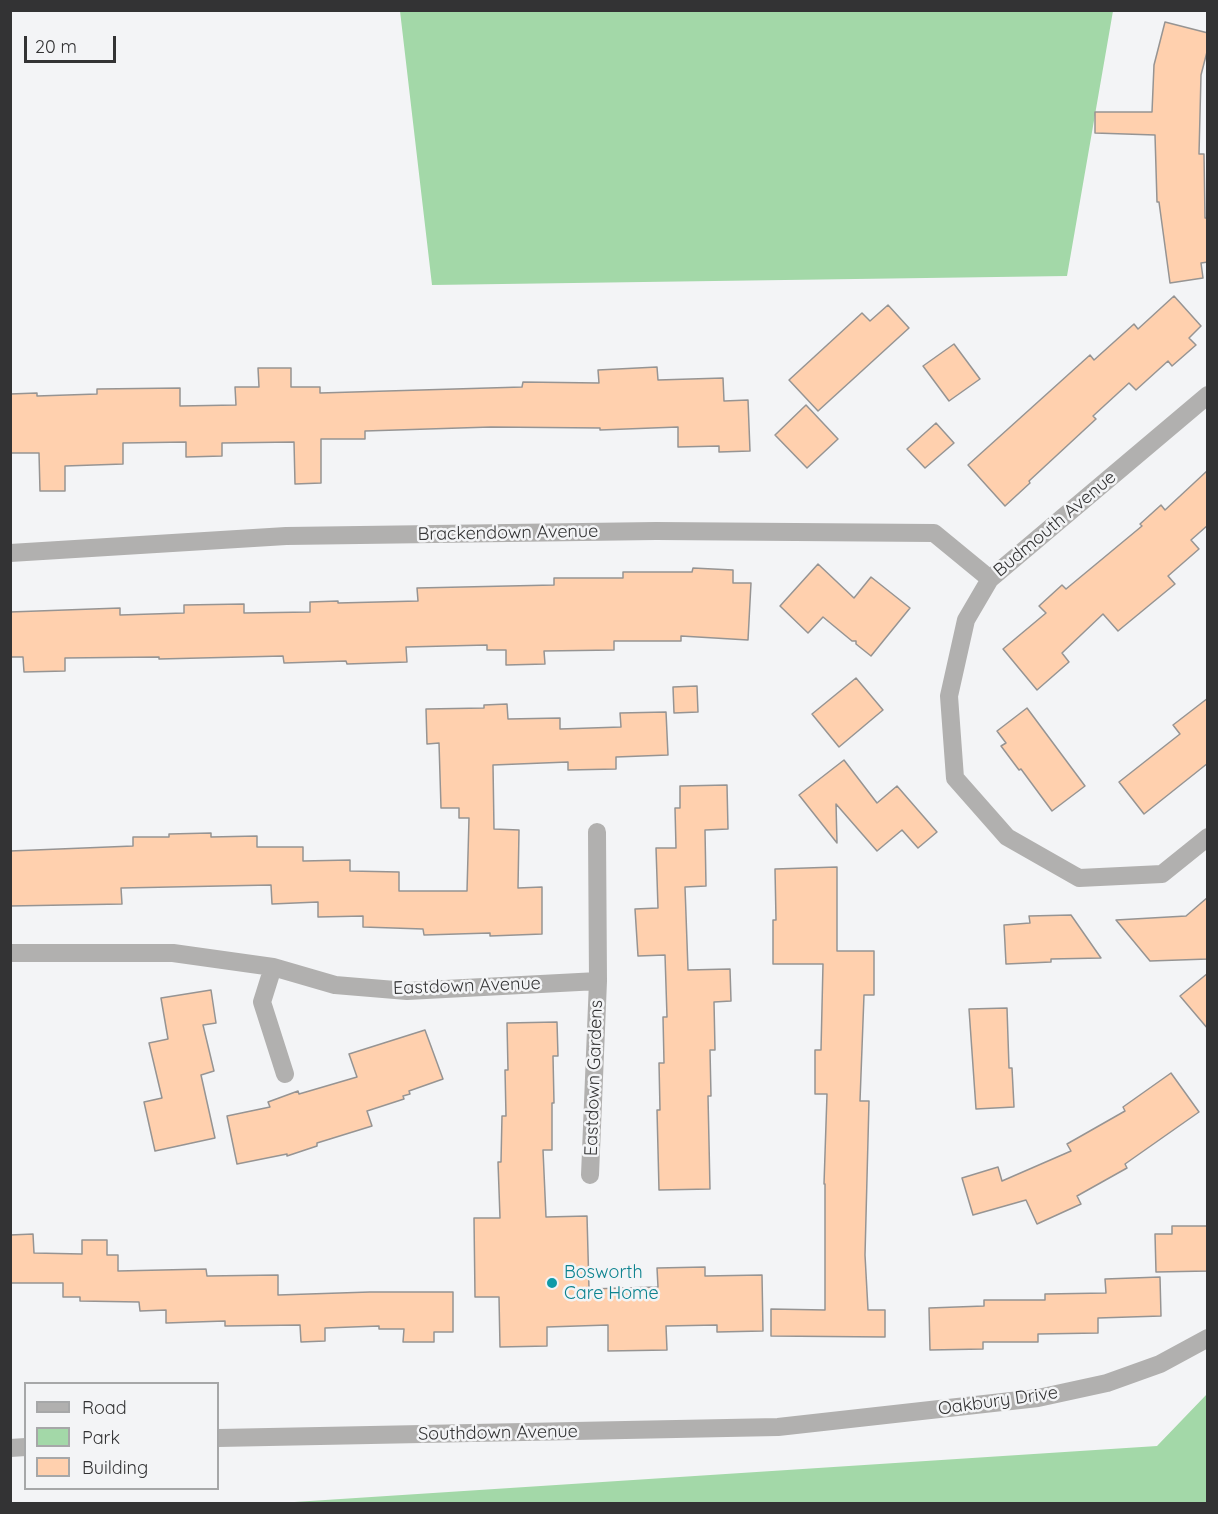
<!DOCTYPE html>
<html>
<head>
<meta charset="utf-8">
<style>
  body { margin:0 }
  #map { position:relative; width:1218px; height:1514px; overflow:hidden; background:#f3f4f6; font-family:Quicksand,sans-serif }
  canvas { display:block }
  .frame { position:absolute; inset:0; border:12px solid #333334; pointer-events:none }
  .legend { position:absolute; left:24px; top:1382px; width:195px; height:108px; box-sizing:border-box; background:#f3f4f6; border:2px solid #a6a7a8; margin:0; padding:8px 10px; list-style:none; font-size:18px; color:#333334 }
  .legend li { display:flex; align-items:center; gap:12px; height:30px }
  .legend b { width:30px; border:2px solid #a6a7a8 }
  .scale { position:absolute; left:24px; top:36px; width:92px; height:27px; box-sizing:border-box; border:3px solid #333334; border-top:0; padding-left:8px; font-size:18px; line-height:21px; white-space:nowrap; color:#333334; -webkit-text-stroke:4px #f3f4f6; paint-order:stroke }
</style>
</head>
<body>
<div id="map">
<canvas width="1218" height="1514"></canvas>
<div class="frame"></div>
<ul class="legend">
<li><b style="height:8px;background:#b1b0af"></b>Road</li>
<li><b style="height:16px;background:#a3d8a8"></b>Park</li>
<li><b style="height:16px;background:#ffd0ae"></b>Building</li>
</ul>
<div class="scale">20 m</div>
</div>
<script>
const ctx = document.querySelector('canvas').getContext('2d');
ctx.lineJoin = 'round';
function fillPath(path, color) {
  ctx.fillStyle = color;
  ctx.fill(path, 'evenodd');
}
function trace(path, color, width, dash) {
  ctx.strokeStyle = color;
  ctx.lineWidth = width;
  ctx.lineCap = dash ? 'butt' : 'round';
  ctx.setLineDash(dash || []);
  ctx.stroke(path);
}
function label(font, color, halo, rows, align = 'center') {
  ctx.font = font + ' Quicksand,sans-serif';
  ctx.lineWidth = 5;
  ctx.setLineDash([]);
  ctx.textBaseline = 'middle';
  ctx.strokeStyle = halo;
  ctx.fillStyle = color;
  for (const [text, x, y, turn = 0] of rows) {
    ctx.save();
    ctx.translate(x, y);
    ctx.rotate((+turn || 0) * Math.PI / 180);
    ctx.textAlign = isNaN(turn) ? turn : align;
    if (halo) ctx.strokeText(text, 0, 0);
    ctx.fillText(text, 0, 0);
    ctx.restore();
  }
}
const green = new Path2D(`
  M400 11H1113L1067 276 432 285Z
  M1207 1394V1503H279L1157 1446Z`);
const building = new Path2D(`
  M1165 22 1208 33V48L1201 75 1199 154H1204L1205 218H1208V262L1201 263 1203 278 1170 283 1159 202H1157L1155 135 1095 133V112H1152L1154 65Z
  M1174 296 1201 326 1189 338 1196 345 1172 366 1168 361 1136 390 1129 383 1093 416 1096 419 1029 481 1030 483 1005 506 968 465 1090 355 1094 360 1134 324 1138 329Z
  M888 305 909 328 818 411 789 380 862 313 870 321Z
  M954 344 980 379 949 401 923 366Z
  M657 367 658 380 723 378 724 401 748 400 750 451 719 452V446L678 447V427L600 430V428L491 427 365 431V439H321V483L295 484 294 442 222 443V456L186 457V442L123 443V464L65 466V491H40L39 453H10V394L37 393V396L97 394V389L180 388V406L236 405 235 387H259L258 368H291V387H320V393L522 387 523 382 599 383 598 370Z
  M806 405 838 439 807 468 775 435Z
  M936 423 954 443 925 468 907 449Z
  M1208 470V525L1191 540 1199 549 1168 576 1175 584 1118 631 1103 614 1062 653 1069 662 1037 690 1003 649 1046 613 1039 606 1062 585 1066 589 1142 526 1140 524 1161 505 1165 510Z
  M818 564 854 598 871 577 910 608 871 656 856 644V641H852L823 617 808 633 780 606Z
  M693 568 733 570V583H751L748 640 681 636V641H614V650L544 651 545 664 506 665V650H487V645L406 647 407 662 347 664 346 661 284 663 283 656 159 659V657L65 658V671L24 672 23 657H10V612L120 608V615L184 613V605L244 604V613L310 612V602L338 601V603L418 601 417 588 554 585V578H623V572H692Z
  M856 678 883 710 839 747 812 714Z
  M697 686 698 712 674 713 673 687Z
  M1208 698V763L1144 814 1119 782 1180 734 1173 725Z
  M507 704 508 719 560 718V729L621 727 620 713 666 712 668 755 616 757V769L568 770V762L493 765 494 829 519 830 518 888 542 887V934L490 936V933L424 935 423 929 363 927V916L318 917V902L272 904 271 885 121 888 122 904 10 906V851L133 846V837H169V834L211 833V837L257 836V847H303V861L350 860V871L399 872V891H467L469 818H459V808H441L439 743 427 744 426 709 484 708V705Z
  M1027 708 1085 786 1052 811 1021 769 1019 770 1001 746 1006 743 997 731Z
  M844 760 877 803 897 786 937 832 918 848 902 830 877 851 836 804 837 843 799 795Z
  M727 785 728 829 705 830 706 886 685 887 688 970 730 969 731 1001 714 1002 715 1050H710L711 1096H708L710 1189 659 1190 657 1110H660L659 1063H664L663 1017H667L665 955 638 956 635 909 658 908 656 848H676L675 808H680V786Z
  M837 867V951H874V995H864L860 1101H869L865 1255 868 1310H885V1337L771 1336V1309L825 1310V1184H824L827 1094H815V1050H821L823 964H773V920H776L775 869Z
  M1208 897V959L1150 961 1116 920 1186 916Z
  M1071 915 1101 958 1051 959V962L1006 964 1004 925 1030 923 1029 916Z
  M1208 973V1029L1180 996Z
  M211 990 216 1023 203 1025 214 1071 201 1075 215 1138 155 1151 144 1102 162 1098 149 1043 168 1039 161 998Z
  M1007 1008 1009 1068H1012L1014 1107 976 1109 969 1009Z
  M557 1022 558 1056H553L554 1103H552V1150H543L546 1217 587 1216 589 1289 658 1287 657 1268 705 1267V1276L762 1275 763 1331 717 1332V1325L666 1326 667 1350 608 1351V1325L547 1327V1346L500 1347 499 1297H475L474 1218H500L498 1162H501L502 1116H506L505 1070H508L507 1023Z
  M425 1030 443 1079 409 1091 410 1094 403 1096 404 1099 367 1111 372 1126 317 1143V1146L287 1156V1154L237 1164 227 1116 270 1107 268 1102 298 1091 299 1094 357 1077 349 1054Z
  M1171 1073 1199 1112 1125 1164 1127 1168 1077 1196 1081 1204 1037 1224 1026 1200 973 1215 962 1178 998 1167 1002 1181 1071 1151 1067 1144 1125 1111 1123 1107Z
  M1172 1226H1208V1271L1156 1272 1155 1234H1172Z
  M33 1234 34 1253 82 1254V1240H107V1255H118V1271L206 1269 207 1276 278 1275V1295L370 1292H453V1332H434V1342H403L404 1329H379V1326L325 1328V1341L301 1342 300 1325 225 1326V1321L166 1323V1310L140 1311 139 1302 80 1301V1297H63V1283H10V1235Z
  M1160 1277 1161 1316 1098 1318V1333L1038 1334V1342H983V1349L930 1350 929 1308 984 1306V1300H1045V1294L1106 1293 1105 1279Z`);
const street = new Path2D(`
  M1208 395 990 579 966 620 949 696 955 778 1007 837 1079 878 1162 874 1208 837
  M10 553 286 536 656 531 934 533 990 579
  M10 953H173L273 967 335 985 407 991 598 981 597 832
  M273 967 262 1002 285 1074
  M590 1175 598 981
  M218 1438 778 1427 1038 1398 1107 1383 1160 1364 1208 1338
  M10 1448 26 1447`);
const markers = [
  [552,1283,6,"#0f9aa8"]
];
const streetNames = [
  ["Budmouth Avenue",1055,524,-40],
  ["Brackendown Avenue",508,533,-1],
  ["Eastdown Avenue",467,986,-2],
  ["Eastdown Gardens",594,1078,-88],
  ["Oakbury Drive",998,1401,-8],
  ["Southdown Avenue",498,1433,-1]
];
const cultureNames = [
  ["Bosworth",564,1273],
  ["Care Home",564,1294]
];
fillPath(green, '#a3d8a8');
fillPath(building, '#ffd0ae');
trace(building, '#969493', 1.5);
trace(street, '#b1b0af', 18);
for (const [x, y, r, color] of markers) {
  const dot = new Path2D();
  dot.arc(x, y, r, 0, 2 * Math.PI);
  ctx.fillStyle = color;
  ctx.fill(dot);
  trace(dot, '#f3f4f6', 2);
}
label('18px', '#333334', '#f3f4f6', streetNames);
label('18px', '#0d838f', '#f3f4f6', cultureNames, 'left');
</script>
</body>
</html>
